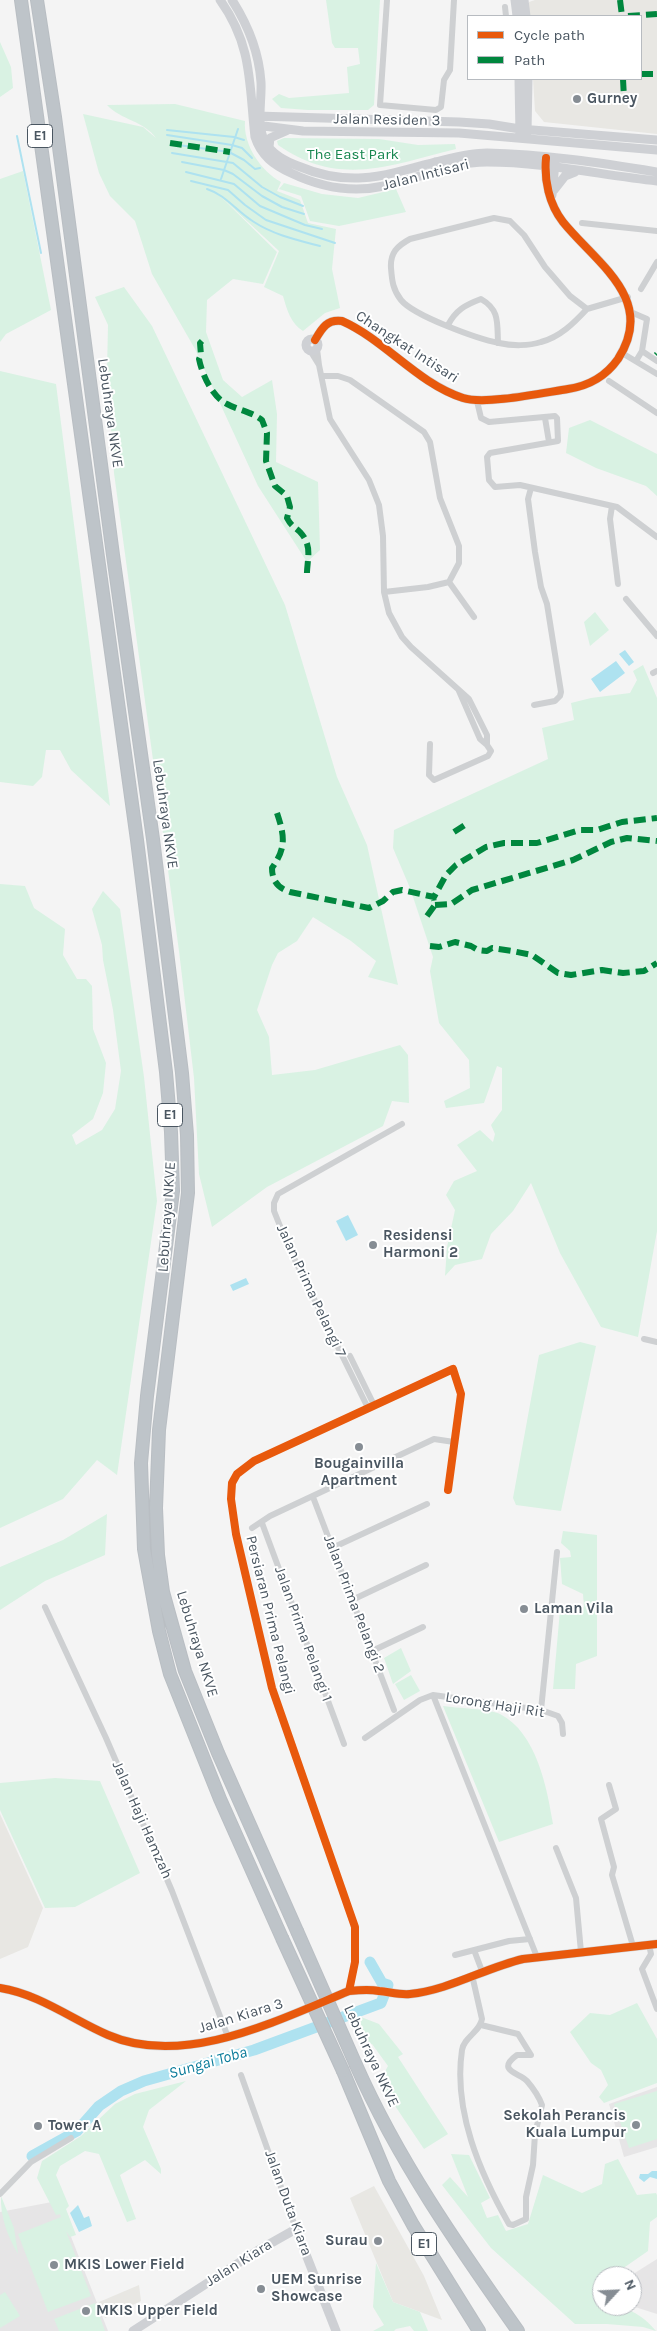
<!DOCTYPE html>
<html>
<head>
<meta charset="utf-8">
<style>
  body { margin:0 }
  #map { position:relative; width:657px; height:2331px; overflow:hidden; background:#f4f4f4; font-family:Karla,sans-serif }
  canvas { display:block }
  .legend { position:absolute; left:467px; top:15px; width:175px; height:65px; box-sizing:border-box; background:#fff; border:1px solid #b7bbc0; margin:0; padding:6px 9px; list-style:none; font-size:15px; color:#4a5661 }
  .legend li { display:flex; align-items:center; gap:10px; height:25px }
  .legend b { width:25px; border:1px solid #b7bbc0 }
  .north { position:absolute; left:592px; top:2266px; width:50px; height:50px; box-sizing:border-box; background:#fff; border:1px solid #b7bbc0; border-radius:50%; rotate:65deg; font-size:14px; font-weight:700; line-height:20px; text-align:center; color:#4a5661 }
  .north::after { content:''; display:block; margin:auto; width:18px; height:22px; background:#868d94; clip-path:polygon(50% 0,100% 100%,50% 72%,0 100%) }
</style>
</head>
<body>
<div id="map">
<canvas width="657" height="2331"></canvas>
<ul class="legend">
<li><b style="height:6px;background:#e8590c"></b>Cycle path</li>
<li><b style="height:6px;background:#00873e"></b>Path</li>
</ul>
<div class="north">N</div>
</div>
<script>
const ctx = document.querySelector('canvas').getContext('2d');
ctx.lineJoin = 'round';
function fillPath(path, color) {
  ctx.fillStyle = color;
  ctx.fill(path, 'evenodd');
}
function trace(path, color, width, dash) {
  ctx.strokeStyle = color;
  ctx.lineWidth = width;
  ctx.lineCap = dash ? 'butt' : 'round';
  ctx.setLineDash(dash || []);
  ctx.stroke(path);
}
function label(font, color, halo, rows, align = 'center') {
  ctx.font = font + ' Karla,sans-serif';
  ctx.lineWidth = 4;
  ctx.setLineDash([]);
  ctx.textBaseline = 'middle';
  ctx.strokeStyle = halo;
  ctx.fillStyle = color;
  for (const [text, x, y, turn = 0] of rows) {
    ctx.save();
    ctx.translate(x, y);
    ctx.rotate((+turn || 0) * Math.PI / 180);
    ctx.textAlign = isNaN(turn) ? turn : align;
    if (halo) ctx.strokeText(text, 0, 0);
    ctx.fillText(text, 0, 0);
    ctx.restore();
  }
}
const commercial = new Path2D(`
  M535 0H657V134L544 122 535 111 533 79H641V16H528L529 2Z
  M0 1814 43 1908 28 1947 0 1959Z
  M374 2186 424 2276 442 2320 393 2302 350 2198Z
  M139 2285 141 2301 105 2318 99 2302Z`);
const education = new Path2D(`
  M657 2087V2147L624 2157 609 2104Z
  M57 2201 108 2331H0V2212Z
  M657 2259V2314L632 2306V2276H630Z`);
const green = new Path2D(`
  M326 0H380L374 105 368 110H308L281 108 272 99 279 94 289 98 349 93 347 67 360 64 358 48H335L332 43Z
  M0 42 11 67 13 88 0 97Z
  M175 104 245 121C243 145 261 171 281 182L277 191 300 200 308 223 336 229 332 269 340 308 325 313 303 331C291 324 287 310 283 296L264 287 279 251 218 194 277 252 263 284 233 279 207 300 206 332 223 380 242 397 272 380 277 414 276 462 318 482 320 550 307 562 258 486 195 349 152 274 135 221 110 196 99 173 83 114 143 127 156 138C144 121 121 120 107 105Z
  M284 138 379 139 418 145 455 144 456 149C391 165 339 188 278 145L277 141Z
  M23 171 51 310 6 334 0 342V179Z
  M284 183 322 194 358 198 396 189 406 212 339 226 310 221 301 196 279 189Z
  M124 287 152 326 285 605 337 777 367 845 398 985 368 977 376 961 351 941 313 917 297 941 278 953 272 965 257 1010 269 1037 272 1075 315 1070 400 1045 408 1055 409 1103 392 1101 383 1126 267 1187 212 1227 199 1174 194 1078 179 951 114 473 107 371 108 325 95 297Z
  M0 371 56 384 110 806 71 770 60 750H46L42 777 33 786 0 782Z
  M590 420 657 454V496L646 486 596 468 566 453 569 428Z
  M595 612 609 630 590 646 584 622Z
  M643 665 657 698V1231L638 1337 601 1327 560 1253 531 1183 513 1211 491 1234 482 1259 455 1265 445 1276 447 1247 455 1210 446 1195 454 1181 477 1171 457 1145 480 1130 493 1142 495 1134 491 1125 502 1110V1068L497 1066 484 1103 446 1108 444 1101 470 1088 469 1060 439 1023 430 971 433 957 410 888 393 848 394 830 548 759 542 728 574 720 571 703 591 698 630 693 637 680 633 671Z
  M0 884 25 886 34 908 65 929 63 955 77 979H86L92 986 93 1029 106 1063 103 1093 93 1119 72 1135 76 1145 102 1130 115 1109 121 1071 113 1010 103 960 102 945 92 909 103 891 120 909 144 1077 157 1201 117 1475 97 1460 63 1499 0 1528Z
  M580 1342 596 1346 561 1511 516 1505 513 1498 539 1355Z
  M107 1514 105 1555 45 1581 0 1610V1567L63 1540Z
  M563 1531 597 1535V1656L576 1664 575 1689H553L560 1610 584 1607 583 1594 562 1584 560 1558 571 1557 570 1551 561 1543Z
  M401 1648 411 1671 393 1684 384 1658Z
  M411 1675 420 1691 404 1700 395 1684Z
  M443 1706C456 1708 489 1709 500 1714 537 1733 547 1788 553 1824L499 1842Z
  M55 1778 100 1781 140 1873 75 1907 45 1908 0 1810V1783Z
  M637 2003 657 2039V2083L604 2103 599 2097 608 2085 601 2070 591 2063 570 2032 590 2013 610 2015Z
  M361 2017 379 2024 403 2054 398 2057 448 2134 424 2149 379 2082 388 2066 372 2044H363L352 2021Z
  M186 2081 149 2110 143 2127 161 2169V2174L145 2160 120 2175 136 2219 127 2222 99 2154 85 2151 60 2166 56 2175 69 2206 66 2209 76 2235 70 2237 66 2231 91 2296 48 2312 18 2234 61 2217 60 2214 56 2215 37 2178 42 2161 81 2136 115 2104 135 2094Z
  M657 2091V2139L629 2148 614 2104Z
  M451 2154 469 2155 490 2198 481 2203 487 2218 498 2215 506 2231 528 2224 543 2175 582 2193 602 2184 605 2164 618 2159 637 2195 656 2193 657 2195V2217L650 2222 648 2251 612 2276H602V2283L595 2288 602 2294V2306C626 2306 641 2313 656 2331L643 2327 607 2324H575L491 2248 442 2185 450 2177 468 2197Z
  M1 2196 14 2228 18 2254C8 2237 0 2217 1 2196Z
  M376 2263 393 2302 420 2312 428 2331H414L410 2326 396 2329 394 2331H373L384 2325 373 2307Z
  M5 2292 20 2316 0 2328V2295Z
  M95 2303 105 2331H59L54 2319Z`);
const water = new Path2D(`
  M625 650 634 662 629 666 619 654Z
  M616 661 625 673 600 692 591 679Z
  M348 1215 358 1235 346 1241 336 1221Z
  M246 1278 249 1284 233 1291 230 1285Z
  M652 2171H657V2179L650 2177 644 2182 639 2178 640 2174H648Z
  M78 2205 84 2218 89 2216 92 2226 79 2232 70 2213Z`);
const stream = new Path2D(`
  M167 130 234 137 244 140
  M167 135 232 145 242 148 252 158
  M17 136 41 253
  M171 144 229 152 244 160 255 169 260 168
  M172 153 233 163 262 187 280 197 303 206
  M182 162 224 170 233 174 262 196 282 207 304 214
  M186 172 234 184 260 206 305 225 322 229
  M221 179 238 129
  M191 181 228 190 245 205 266 220 335 243
  M207 189C226 195 237 212 254 222 274 235 297 240 320 246`);
const river = new Path2D(`
  M32 2156 77 2131 99 2106 121 2091 144 2081 254 2050 381 2003 388 1985 382 1983 370 1962`);
const street = new Path2D(`
  M387 0 380 105 436 110 441 107 444 80 450 70 454 0
  M505 7 506 16
  M582 223 657 231
  M641 289 657 262
  M587 309C574 323 560 337 541 342 529 346 512 346 499 343 478 339 414 316 401 300 393 290 392 281 391 268 390 253 397 246 410 239L494 218 510 221 524 235 545 267 570 296 587 309 628 297
  M633 313 647 319 642 351 636 361
  M448 325C456 310 465 305 481 299 500 310 497 323 498 343
  M642 351 657 361
  M311 352 319 365 317 349
  M622 353 657 374
  M319 365 330 419 369 480 379 505 383 536 384 592 389 613 402 637 411 647 469 699 487 735V745L480 739 459 691
  M322 376H338L350 380 424 432 430 442 440 498 459 546V563L449 582 428 587 384 592
  M609 381 657 413
  M477 401 481 418 489 422 555 416 557 418 558 441 490 453 487 457 489 480 495 487 520 485 617 507 657 537
  M545 418 549 442
  M531 488 528 499 535 552 541 587 547 604 561 692 560 696 555 701 534 705
  M612 506 610 519 618 584
  M449 582 474 617
  M626 599 657 636
  M653 673 657 671
  M430 744 429 775 434 780 488 756 491 751 487 745
  M644 1339 657 1342
  M350 1356 374 1405
  M368 1408 288 1246 274 1211V1203L278 1194 402 1124
  M313 1497 394 1710
  M262 1523 344 1744
  M252 1528 270 1516 434 1439 454 1442
  M332 1548 427 1504
  M352 1600 426 1565
  M45 1607 106 1738 172 1891 228 2037
  M372 1651 423 1627
  M433 1695 537 1957
  M541 1710 557 1552
  M365 1738 420 1700 433 1695 541 1710 558 1716 562 1723 563 1734
  M609 1785 616 1809 601 1819 614 1867 612 1875 633 1946
  M556 1848 576 1898 581 1952
  M649 1944 651 1954 642 1969 657 2009
  M474 1950 482 1971
  M455 1955 509 1941 530 1939
  M472 1975 482 2019C480 2032 464 2037 462 2050 453 2111 480 2173 509 2224L513 2225 526 2219V2197L533 2165 535 2134 542 2105C539 2097 533 2088 527 2081 520 2073 495 2071 517 2055H531L518 2034 481 2025
  M349 1991 355 1962V1927L272 1688 236 1534 231 1499 232 1483 237 1474 254 1461 453 1369 461 1394 448 1490
  M241 2075 296 2229
  M0 2194 31 2162 71 2138`);
const secondary = new Path2D(`
  M220 0C253 46 249 85 255 137 261 156 274 165 291 173 320 187 352 193 384 186 418 179 451 162 487 162 544 162 601 175 657 181
  M232 0C248 25 259 52 261 82 262 100 256 125 265 142 273 155 285 161 298 166 350 188 384 176 435 162 452 158 469 153 487 153 543 154 602 163 657 172
  M515 0 517 16
  M524 0 526 16
  M519 79 520 135
  M256 116 459 122 489 124 520 129 657 140
  M256 125 303 131 459 133 657 150
  M527 133 528 79
  M269 147 270 138 286 131
  M554 190 565 176 575 172
  M552 195 555 163
  M306 345a6 6 0 1 1 12 0a6 6 0 1 1-12 0Z
  M315 340C322 328 327 319 342 321 385 340 417 383 463 398 485 405 542 393 568 389 588 386 606 376 618 359 657 299 596 263 563 222 549 204 544 180 546 158
  M0 1988C39 1994 73 2020 108 2035 184 2068 278 2020 349 1991 359 1990 369 1989 379 1991 390 1992 399 1995 410 1994 449 1990 485 1968 523 1959L657 1944
  M133 2331 257 2251 296 2229 336 2331`);
const highway = new Path2D(`
  M21 0 137 840 166 1072 171 1132 173 1191 147 1396 141 1463 144 1549 159 1631 170 1674 220 1799 282 1938
  M37 0 55 117 113 555 153 839 182 1073 187 1135 188 1193 159 1430 156 1508 158 1555 163 1592 185 1671 218 1753 297 1931
  M356 2065C398 2160 458 2246 518 2331
  M343 2071 389 2181 413 2225 479 2331`);
const highwayBridge = new Path2D(`
  M297 1931 356 2065
  M282 1938 343 2071`);
const quiet = new Path2D(`
  M620 0 622 16
  M628 16 657 14
  M641 74H657
  M623 79 624 98
  M170 143 230 152
  M202 341 200 343 201 355 199 359C202 374 212 397 227 404 238 410 252 412 262 420L267 433 266 461 275 486 287 496 290 507 287 518C291 526 295 527 300 532 314 547 306 561 307 578
  M656 355 657 354
  M277 813C285 837 286 848 272 868 272 881 278 888 290 892L369 908 383 901 393 892 402 890 434 897 446 875 456 865 486 847 504 843H537L580 830H597L622 822 657 818
  M454 832 465 825
  M435 905 451 904 472 890 573 860 611 842 627 838 657 841
  M427 916 435 905 434 900
  M430 946 439 947 455 942 471 946 478 950 487 951 492 948 512 951 532 955 558 973 571 975 602 970 623 973 644 971 657 963`);
const cycleway = new Path2D(`
  M315 340C322 328 327 319 342 321 385 340 417 383 463 398 485 405 542 393 568 389 588 386 606 376 618 359 657 299 596 263 563 222 549 204 544 180 546 158
  M0 1988C39 1994 73 2020 108 2035 184 2068 278 2020 349 1991 359 1990 369 1989 379 1991 390 1992 399 1995 410 1994 449 1990 485 1968 523 1959L657 1944
  M349 1991 355 1962V1927L272 1688 236 1534 231 1499 232 1483 237 1474 254 1461 453 1369 461 1394 448 1490`);
const markers = [
  [577,99,5,"#868d94"],
  [373,1245,5,"#868d94"],
  [359,1447,5,"#868d94"],
  [524,1609,5,"#868d94"],
  [636,2125,5,"#868d94"],
  [38,2126,5,"#868d94"],
  [378,2241,5,"#868d94"],
  [54,2265,5,"#868d94"],
  [261,2289,5,"#868d94"],
  [86,2311,5,"#868d94"]
];
const shields = [
  [40,136,25],
  [170,1115,25],
  [424,2244,25]
];
const shieldNames = [
  ["E1",40,136],
  ["E1",170,1115],
  ["E1",424,2244]
];
const poiNames = [
  ["Gurney",587,99],
  ["Residensi",383,1236],
  ["Harmoni 2",383,1253],
  ["Bougainvilla",359,1464,"center"],
  ["Apartment",359,1481,"center"],
  ["Laman Vila",534,1609],
  ["Sekolah Perancis",626,2116,"right"],
  ["Kuala Lumpur",626,2133,"right"],
  ["Tower A",48,2126],
  ["Surau",368,2241,"right"],
  ["MKIS Lower Field",64,2265],
  ["UEM Sunrise",271,2280],
  ["Showcase",271,2297],
  ["MKIS Upper Field",96,2311]
];
const streetNames = [
  ["Jalan Residen 3",387,120,1],
  ["Jalan Intisari",426,175,-14],
  ["Changkat Intisari",407,347,33],
  ["Lebuhraya NKVE",110,413,82],
  ["Lebuhraya NKVE",165,814,82],
  ["Lebuhraya NKVE",167,1217,-86],
  ["Jalan Prima Pelangi 7",311,1291,65],
  ["Jalan Prima Pelangi 2",354,1604,69],
  ["Persiaran Prima Pelangi",270,1615,76],
  ["Jalan Prima Pelangi 1",303,1634,70],
  ["Lebuhraya NKVE",197,1644,73],
  ["Lorong Haji Rit",495,1705,9],
  ["Jalan Haji Hamzah",142,1820,66],
  ["Jalan Kiara 3",241,2016,-17],
  ["Lebuhraya NKVE",371,2056,65],
  ["Jalan Duta Kiara",288,2203,70],
  ["Jalan Kiara",239,2263,-32]
];
const parkNames = [
  ["The East Park",353,155]
];
const waterNames = [
  ["Sungai Toba",208,2063,-16]
];
fillPath(commercial, '#e8e7e3');
fillPath(education, '#e6e5e6');
fillPath(green, '#d9f2e3');
fillPath(water, '#aee2f0');
trace(stream, '#aee2f0', 2);
trace(river, '#aee2f0', 11);
trace(highway, '#b9bec3', 14);
trace(street, '#ced0d2', 6);
trace(secondary, '#ced0d4', 9);
trace(highway, '#bec4c9', 12);
trace(highwayBridge, '#b9bec3', 14, []);
trace(highwayBridge, '#bec4c9', 12);
trace(quiet, '#00873e', 6, [12, 6]);
trace(cycleway, '#e8590c', 8);
for (const [x, y, r, color] of markers) {
  const dot = new Path2D();
  dot.arc(x, y, r, 0, 2 * Math.PI);
  ctx.fillStyle = color;
  ctx.fill(dot);
  trace(dot, '#fff', 2);
}
for (const [x, y, w] of shields) {
  const box = new Path2D();
  box.roundRect(x - w / 2, y - 11.5, w, 23, 4);
  ctx.fillStyle = '#fff';
  ctx.fill(box);
  trace(box, '#4a5661', 1);
}
label('bold 14px', '#4a5661', null, shieldNames);
label('bold 15px', '#4a5661', '#fff', poiNames, 'left');
label('15px', '#4a5661', '#fff', streetNames);
label('15px', '#17864f', '#fff', parkNames);
label('italic 16px', '#0c7c9b', '#fff', waterNames);
</script>
</body>
</html>
